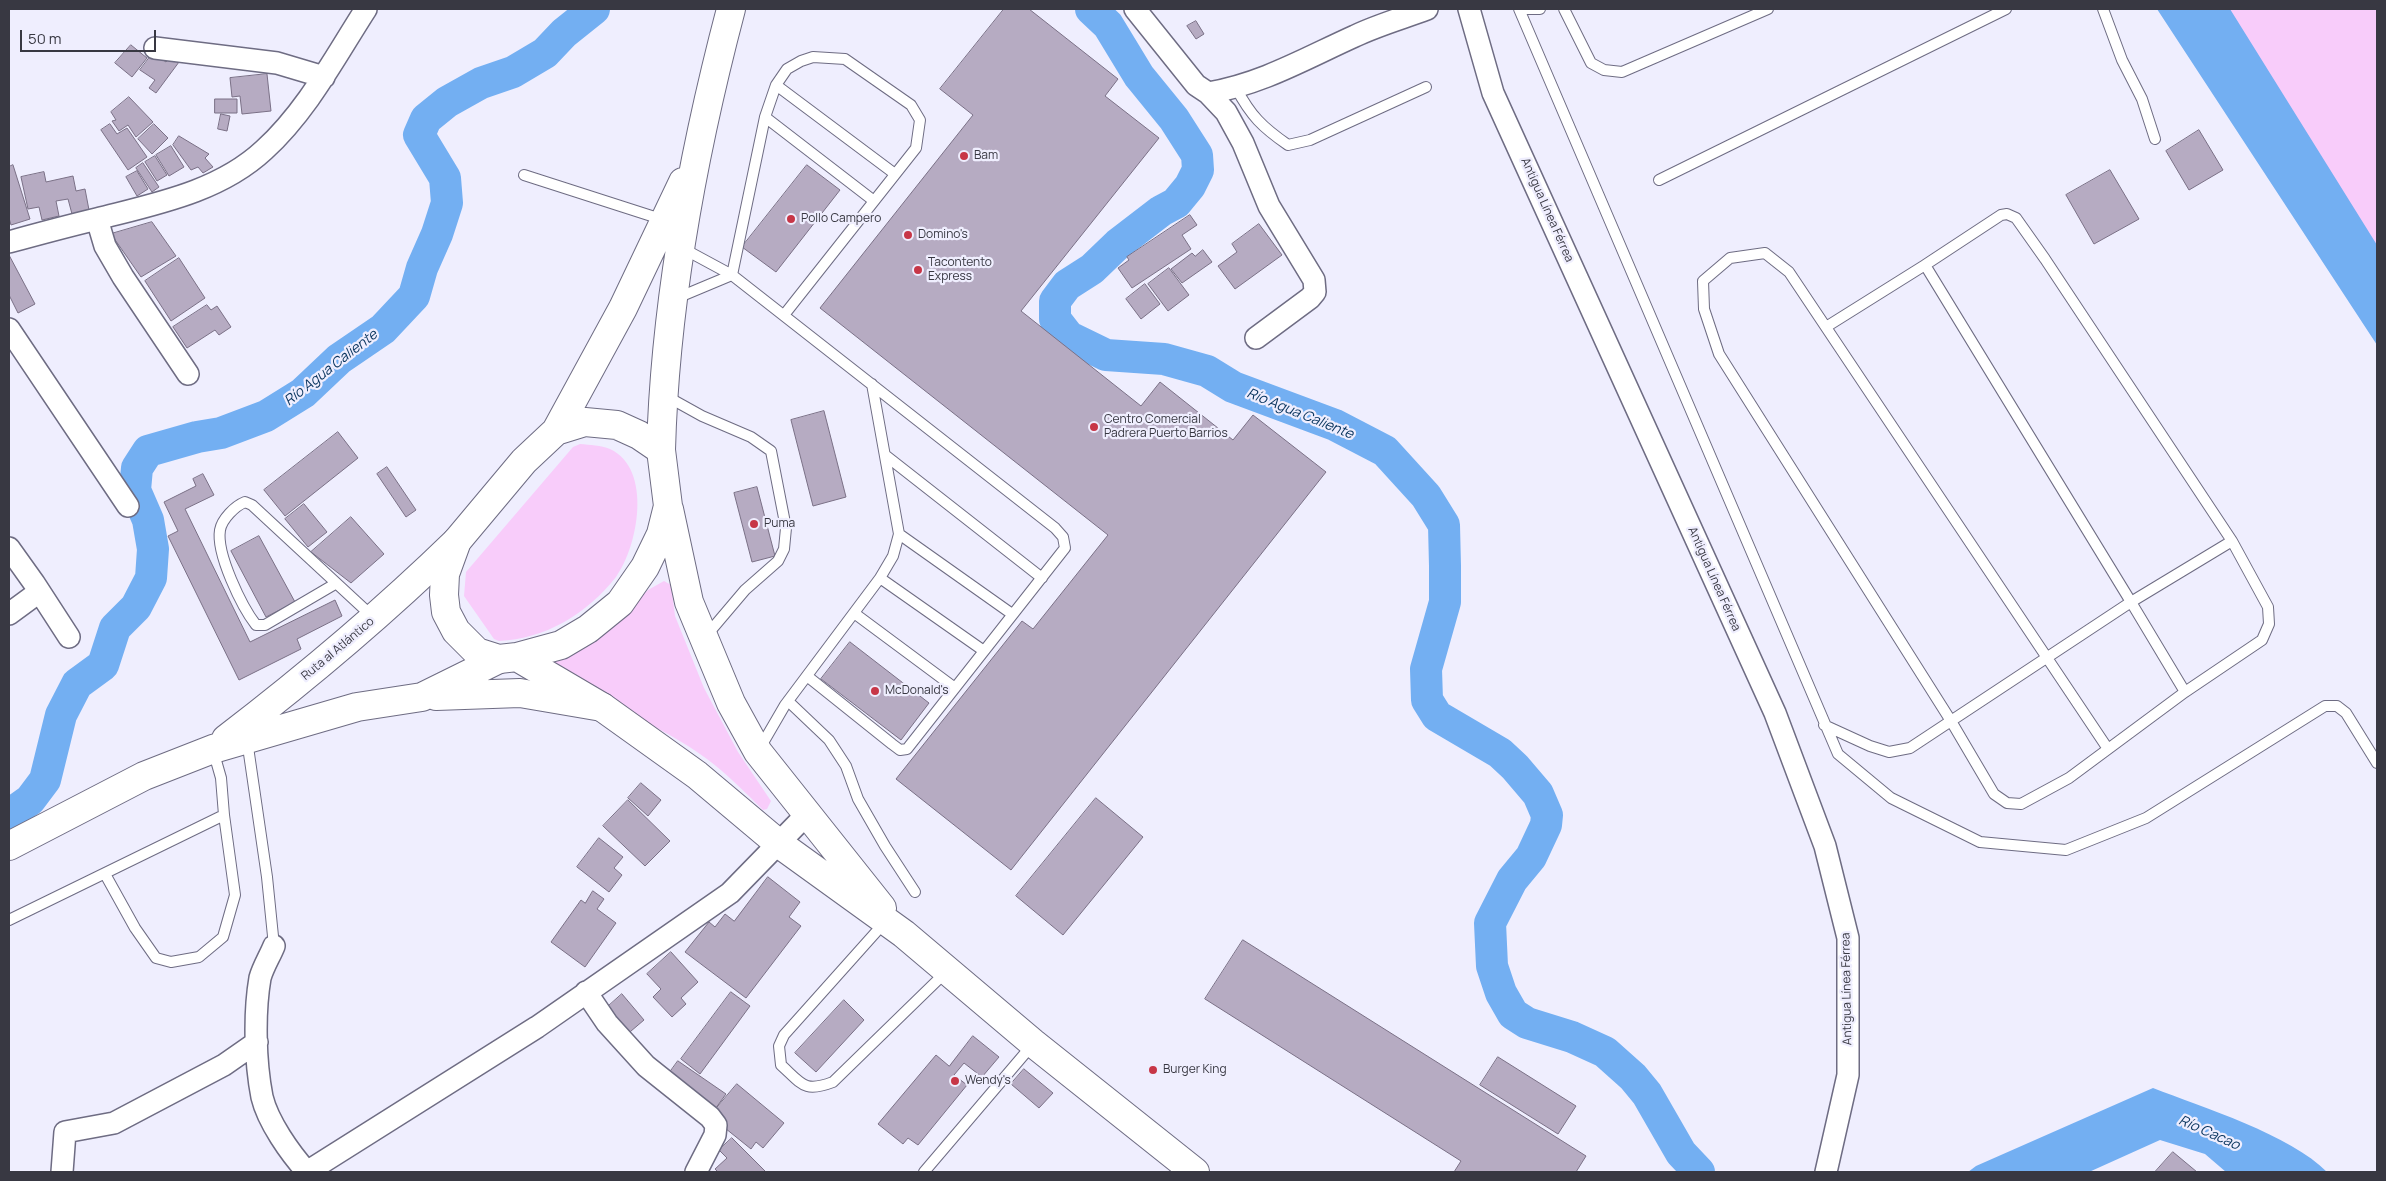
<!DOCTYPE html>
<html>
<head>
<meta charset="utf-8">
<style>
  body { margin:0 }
  #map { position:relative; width:2386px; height:1181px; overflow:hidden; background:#efeefe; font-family:Manrope,sans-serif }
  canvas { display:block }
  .frame { position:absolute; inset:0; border:10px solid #383842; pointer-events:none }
  .scale { position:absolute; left:20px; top:30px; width:136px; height:22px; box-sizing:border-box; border:2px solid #383842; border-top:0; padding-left:6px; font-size:15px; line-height:18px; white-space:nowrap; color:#383842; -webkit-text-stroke:4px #efeefe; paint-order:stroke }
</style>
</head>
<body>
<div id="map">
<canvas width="2386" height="1181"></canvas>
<div class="frame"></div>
<div class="scale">50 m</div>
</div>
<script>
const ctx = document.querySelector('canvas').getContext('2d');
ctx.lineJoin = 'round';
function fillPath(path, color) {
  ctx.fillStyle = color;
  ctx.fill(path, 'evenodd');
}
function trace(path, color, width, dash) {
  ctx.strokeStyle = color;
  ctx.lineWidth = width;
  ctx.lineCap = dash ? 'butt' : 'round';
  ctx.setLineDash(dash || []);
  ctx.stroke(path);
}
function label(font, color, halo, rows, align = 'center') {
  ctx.font = font + ' Manrope,sans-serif';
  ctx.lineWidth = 4.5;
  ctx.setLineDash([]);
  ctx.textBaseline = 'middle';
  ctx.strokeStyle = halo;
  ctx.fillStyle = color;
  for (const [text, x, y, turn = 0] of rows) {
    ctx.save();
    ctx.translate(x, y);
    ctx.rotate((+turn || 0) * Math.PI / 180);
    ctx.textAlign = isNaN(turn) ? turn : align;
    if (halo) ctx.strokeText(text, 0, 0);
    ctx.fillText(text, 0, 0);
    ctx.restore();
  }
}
const green = new Path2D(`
  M2176 9H2377V324Z
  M580 444C590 445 601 445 610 449 653 469 638 547 616 577 587 614 545 639 499 641L494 639 464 596 466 572 573 447Z
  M664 581 671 585 675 616 704 688 738 752 771 801 767 809 763 810C745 792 727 774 707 759 661 725 606 704 555 681L551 659 605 631 648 590Z`);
const water = new Path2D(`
  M2157 9H2230L2377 245V345Z
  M2153 1088C2202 1107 2291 1135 2327 1172H2226L2205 1154 2160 1140 2089 1172H1968L1976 1166Z`);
const river = new Path2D(`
  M1091 9 1108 25 1139 76 1174 119 1197 155 1198 170 1190 186 1176 203 1161 211 1118 244 1092 269 1067 285 1055 301V319L1069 337 1106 355 1164 359 1207 371 1233 387 1335 425 1385 451 1426 496 1444 525 1445 566V602L1426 669 1427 700 1437 716 1500 753 1515 767 1538 794 1547 815 1546 825 1531 857 1512 880 1490 923 1492 966 1501 993 1513 1014 1527 1023 1572 1037 1605 1052 1633 1077 1647 1094 1681 1153 1699 1172
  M9 815 30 800 45 780 61 715 77 684 103 665 115 628 136 607 151 578 153 549 148 520 135 490 137 468 148 451 197 437 221 433 266 416 303 393 339 359 383 329 414 296 422 268 437 234 447 203 445 178 419 135 426 119 447 102 481 83 513 72 545 53 564 33 594 9`);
const building = new Path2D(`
  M1004 9H1029L1118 79 1105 96 1159 138 1021 311 1141 406 1160 382 1233 440 1253 415 1326 472 1011 870 896 779 1022 621 1033 629 1108 535 820 308 973 115 940 89Z
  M1196 21 1204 34 1196 39 1187 26Z
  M131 45 147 58 132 77 115 63Z
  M153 53 166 62 171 56 179 62 156 93 149 88 155 80 140 70Z
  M267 74 271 111 242 114 240 96 232 97 230 78Z
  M129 97 153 122 136 137 128 125 119 131 112 121 116 120 111 112Z
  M215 99H237V113H215Z
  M221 114 230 116 227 131 218 129Z
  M110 124 117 134 127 128 147 157 128 170 101 130Z
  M154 124 168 138 152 154 138 139Z
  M2199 130 2223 170 2189 190 2166 151Z
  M179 136 209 154 205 158 213 167 203 173 198 167 191 170 173 145Z
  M171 146 184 167 169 176 156 155Z
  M155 156 167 175 157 181 145 162Z
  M143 163 159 187 152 192 136 168Z
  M13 165 30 219 11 225 9 218V167Z
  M807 165 840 190 776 272 742 247Z
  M2110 170 2139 219 2094 244 2066 195Z
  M137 171 148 189 137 196 126 177Z
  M44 172 46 182 73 176 76 191 85 189 89 210 72 214 68 199 56 201 59 216 42 220 39 207 28 209 21 177Z
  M1190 215 1197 225 1182 235 1191 249 1132 288 1118 268 1129 260 1127 257Z
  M152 222 176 256 141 277 111 234Z
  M1259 224 1282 255 1235 289 1218 266 1237 252 1232 244Z
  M1203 250 1212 262 1182 283 1171 269 1192 253 1195 256Z
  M9 255 35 304 18 313 9 295Z
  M179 258 205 298 171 321 145 281Z
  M1169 268 1189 295 1168 311 1148 284Z
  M1145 284 1160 304 1141 319 1126 299Z
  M207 305 211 310 217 306 231 327 219 335 215 330 187 348 173 327Z
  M824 411 846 497 813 506 791 420Z
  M338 432 358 458 285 516 264 490Z
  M387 467 416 510 406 517 377 474Z
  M203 474 214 495 185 509 250 642 335 600 342 616 297 639 301 649 239 680 168 536 178 531 164 502 196 486 193 479Z
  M757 487 775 556 752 562 734 493Z
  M304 504 327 532 308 547 285 519Z
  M351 517 384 554 351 583 311 552Z
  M259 536 295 602 266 617 231 551Z
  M850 642 929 703 901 740 821 679Z
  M641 783 661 800 648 816 628 798Z
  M1096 798 1143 837 1063 935 1016 896Z
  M628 800 670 841 645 866 603 826Z
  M599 838 623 857 614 868 622 875 609 892 577 867Z
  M768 877 800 902 789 917 801 926 746 998 685 952 709 922 715 927 725 914 734 921Z
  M593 891 604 899 597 909 616 923 585 967 551 942 581 900 585 903Z
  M1243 940 1586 1156 1576 1172H1454L1461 1161 1205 999Z
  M671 952 698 982 681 998 686 1004 672 1017 653 997 661 989 647 974Z
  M731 992 750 1006 700 1074 681 1059Z
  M622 994 644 1020 624 1037 603 1011Z
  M844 1000 864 1020 816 1072 795 1053Z
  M973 1036 999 1057 982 1077 964 1063 954 1075 967 1085 918 1145 908 1138 903 1144 878 1124 936 1055 949 1066Z
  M1498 1057 1576 1106 1558 1134 1480 1085Z
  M678 1061 726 1094 713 1112 665 1079Z
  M1024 1069 1053 1093 1039 1108 1011 1084Z
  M737 1084 784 1123 763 1148 756 1142 751 1149 710 1116Z
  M732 1138 766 1172H718L715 1169 727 1158 719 1150Z
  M2173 1152 2197 1172H2155Z`);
const lane = new Path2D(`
  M1519 9 1838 754 1891 798 1980 842 2066 850 2146 818 2325 706H2337L2346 713 2377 763
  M1521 9H1540
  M1564 9 1591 63 1604 70 1622 72 1768 9
  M2103 9 2122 60 2142 99 2155 139
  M776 85 895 174
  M1236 88C1251 116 1262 127 1288 145L1310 140 1426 87
  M765 117 874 201
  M524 175 664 220
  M1659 180 2006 9
  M2007 214 2016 218 2045 259 2232 541 2131 602 1925 265 2001 215Z
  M682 248 732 275 1055 528 1063 537 1065 548 907 749 900 750 892 744 807 676
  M732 275 765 117 776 85 787 69 801 61 813 57 845 59 911 105 920 120 916 148 784 315
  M677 298 732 275
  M1826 327 1925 265
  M666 396 702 416 751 437 771 451 786 528 784 549 778 561 745 590 706 636
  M885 455 1042 578
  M899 534 1012 614
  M880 578 984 651
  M335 584 265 625H256C242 607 216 554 220 530 222 519 235 506 245 502L252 505 374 618
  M854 613 955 688
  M788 701 829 740 846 766 858 799 885 846 915 892
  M1824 725 1870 746 1889 752 1910 748 2131 602 2185 692
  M247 740 267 877 274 946
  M760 748 785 705 880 578 893 556 899 534 872 384
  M2108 749 1789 272 1765 253 1730 258 1703 281 1704 309 1719 354 1951 721 1994 794 2007 803 2021 804 2069 778 2185 692 2262 640 2269 624 2268 607 2232 541
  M105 874 135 928 156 958 171 962 199 957 223 937 235 895 224 815
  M9 920 224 815 221 778 213 750
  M885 922 784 1035 779 1046 781 1065C802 1084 804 1093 833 1082L947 971
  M924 1172 1033 1044`);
const street = new Path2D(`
  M1135 9 1196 85 1208 93C1262 84 1306 58 1355 36 1378 25 1403 18 1427 9
  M1469 9 1493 93 1775 713 1825 846 1848 938V1075L1826 1172
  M155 48 277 63 324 77
  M1208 93 1226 112 1243 143 1269 206 1314 280 1315 292 1310 298 1256 338
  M97 219 105 246 123 277 188 374
  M9 242C38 234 68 226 97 219 155 204 219 192 264 150 307 111 335 57 366 9
  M9 329 128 506
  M9 548 34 583 69 637
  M9 614 39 592
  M274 946C270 956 263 967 260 978 254 1013 255 1061 262 1097 268 1122 290 1153 307 1172
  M586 992 607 1023 646 1066 710 1117 716 1125 715 1135 696 1172
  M62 1172 65 1132 114 1123 224 1065 257 1042
  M307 1172 537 1027 730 893 807 814`);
const primary = new Path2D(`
  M585 422 617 425 639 435 661 450 668 506 661 534 645 567 620 603 588 629 561 645 517 657 499 659 477 652 456 631 446 612 444 595 445 574 457 541 524 461 556 431Z
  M556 431 623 308 683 182
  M661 450C665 301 693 153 731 9
  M669 509 689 602 731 703 758 752 882 908
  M517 657 602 707 697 775 778 843 904 934 1033 1043 1195 1172`);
const highway = new Path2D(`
  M436 696 520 693 602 707
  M226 739C307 677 384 612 457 541
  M9 846 144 776 213 749 357 707 422 697 499 659`);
const markers = [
  [964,156,5,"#c73647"],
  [791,219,5,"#c73647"],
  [908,235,5,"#c73647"],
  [918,270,5,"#c73647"],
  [1094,427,5,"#c73647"],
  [754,524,5,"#c73647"],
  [875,691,5,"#c73647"],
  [1153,1070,5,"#c73647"],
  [955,1081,5,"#c73647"]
];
const poiNames = [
  ["Bam",974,156],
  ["Pollo Campero",801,219],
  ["Domino's",918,235],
  ["Tacontento",928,263],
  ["Express",928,277],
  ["Centro Comercial",1104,420],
  ["Padrera Puerto Barrios",1104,434],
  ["Puma",764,524],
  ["McDonald's",885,691],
  ["Burger King",1163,1070],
  ["Wendy's",965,1081]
];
const streetNames = [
  ["Antigua Línea Férrea",1547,210,66],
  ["Antigua Línea Férrea",1714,579,66],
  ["Ruta al Atlántico",338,649,-40],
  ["Antigua Línea Férrea",1847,989,-91]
];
const waterNames = [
  ["Río Agua Caliente",331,368,-38],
  ["Río Agua Caliente",1300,414,22],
  ["Río Cacao",2209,1133,24]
];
fillPath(green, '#f8ccfa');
fillPath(water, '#73aff2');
trace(river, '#73aff2', 32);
fillPath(building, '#b6abc2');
trace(building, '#7a7086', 1);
trace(lane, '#6e6c83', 12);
trace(street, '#6e6c83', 24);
trace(primary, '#6e6c83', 30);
trace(highway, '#6e6c83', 30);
trace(lane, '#fff', 10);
trace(street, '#fff', 21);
trace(primary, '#fff', 28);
trace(highway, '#fff', 28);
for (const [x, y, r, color] of markers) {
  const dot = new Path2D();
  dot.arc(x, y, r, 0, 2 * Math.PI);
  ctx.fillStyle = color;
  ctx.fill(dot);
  trace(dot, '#efeefe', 2);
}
label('12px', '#383842', '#efeefe', poiNames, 'left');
label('12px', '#383842', '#efeefe', streetNames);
label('italic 14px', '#06325c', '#efeefe', waterNames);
</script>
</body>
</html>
